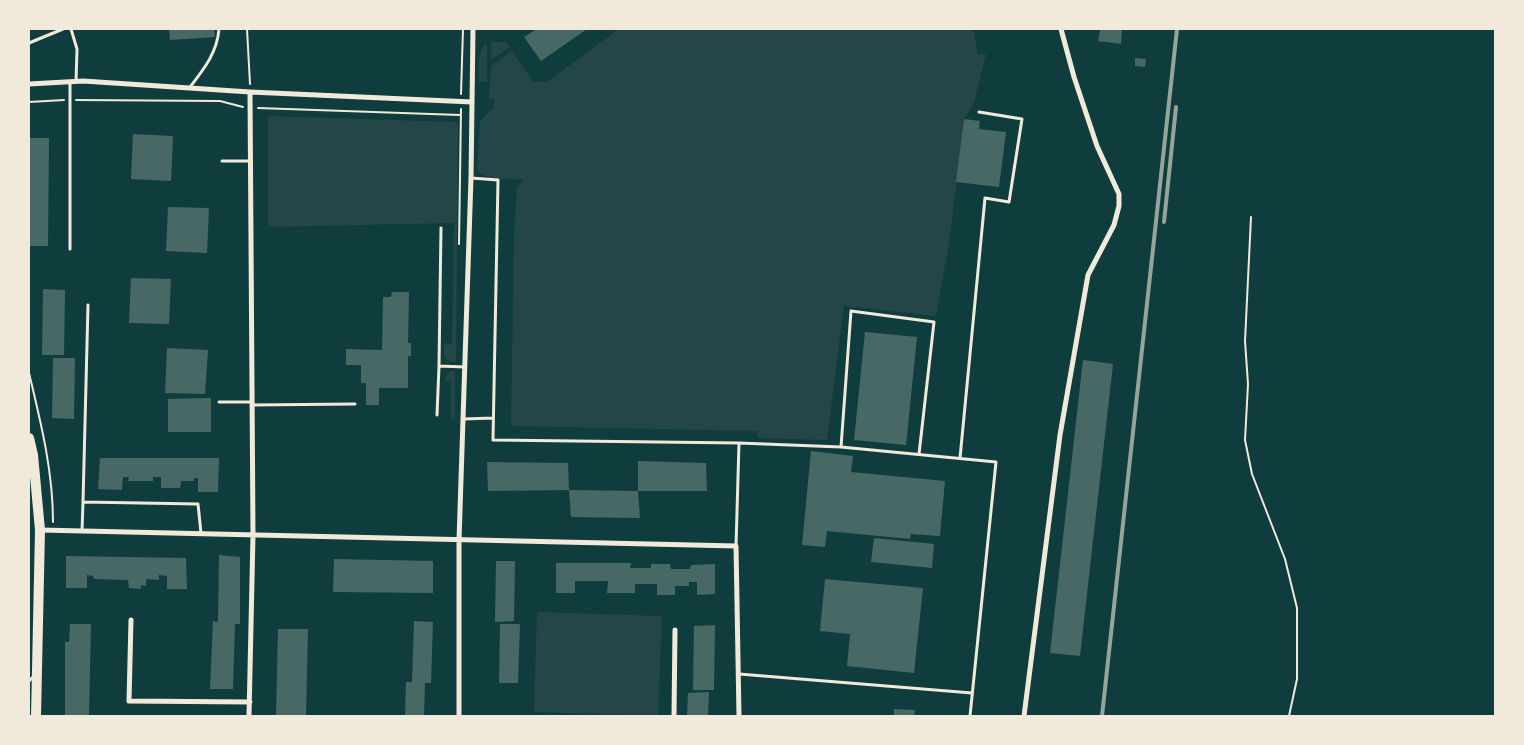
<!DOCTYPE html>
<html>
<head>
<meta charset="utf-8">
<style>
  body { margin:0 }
  #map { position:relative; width:1524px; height:745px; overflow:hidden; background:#0f3d3e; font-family:Montserrat,sans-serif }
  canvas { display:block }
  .frame { position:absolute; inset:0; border:30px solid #f1e9da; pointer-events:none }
</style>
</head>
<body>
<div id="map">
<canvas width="1524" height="745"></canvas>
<div class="frame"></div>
</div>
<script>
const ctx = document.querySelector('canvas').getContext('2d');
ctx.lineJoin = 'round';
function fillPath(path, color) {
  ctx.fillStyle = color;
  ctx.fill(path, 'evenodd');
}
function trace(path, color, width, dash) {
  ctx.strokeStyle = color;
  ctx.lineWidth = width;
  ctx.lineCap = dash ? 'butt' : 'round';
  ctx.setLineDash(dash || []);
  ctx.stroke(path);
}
const green = new Path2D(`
  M619 29H973L978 55 986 54 974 103 964 119 949 244 936 316 844 306 827 440 758 438V431L511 426 514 237 517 187 524 180C511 178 485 183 477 169L480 122 489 111 493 109 494 99H489L491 66 512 51 533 82 548 81Z
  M491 42H506L510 47 491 60Z
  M485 45H487V82H479C479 70 476 53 485 45Z
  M268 116 455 122 458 125 456 362 448 361 444 357V344H452L454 223 268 227Z
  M455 371V419H451V381L443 380 449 372Z
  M537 612 662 616 658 716 534 712Z`);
const building = new Path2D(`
  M169 29H214L215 37 170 40Z
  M537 29H587L541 61 524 37Z
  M1100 29H1122L1121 44 1098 41Z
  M1135 58 1146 59 1145 67 1135 66Z
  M964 119 980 121 979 129 1006 132 999 187 956 182Z
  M133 134 173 136 171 181 131 179Z
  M29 138H49L48 246H29Z
  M168 207 209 208 207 253 166 251Z
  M131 278 171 279 169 324 129 323Z
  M43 289 65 290 64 355H42Z
  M392 292H409L408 343H411V356H408V388H379V405H366V383H361V365H346V349L382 350 383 297H391Z
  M865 332 917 337 906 445 854 440Z
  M167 348 208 350 205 394 165 393Z
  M53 358H75L74 419 52 418Z
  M1083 360 1113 364 1080 656 1050 653Z
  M211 398V432H168V399Z
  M811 451 853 456 851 472 945 481 940 536 911 534 910 539 827 531 825 547 802 545Z
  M100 458H219L218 492H198V478H194V481H181L180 488H161V477H153V481H128L129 477H123L122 490 98 489Z
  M638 461 706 463 707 491H638Z
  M487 462 568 463 569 490 488 491Z
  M569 490 638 491 640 518 571 517Z
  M874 538 934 544 932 568 871 562Z
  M219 555 240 557V624H235L233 689H210L213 621 218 622Z
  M66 556 186 558 187 589H167V576L159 575V580L146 579V586L141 585V589L129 588 128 580 94 579 93 576 87 575V588H66Z
  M334 559 433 561V593L333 592Z
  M496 561H515L514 621 495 622Z
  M556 563H631L630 568H651V564H670L671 569H690L691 565 715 564V594L697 595V582H689V586H675V595H657V584H635V593H607L608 581H575V593H556Z
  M825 579 923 588 914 673 847 666 850 634 820 631Z
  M414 621 433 622 431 683H425L424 716H405L406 682H412Z
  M70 624H91L89 716H65V642H69Z
  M500 624H520L518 683H499Z
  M715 625 714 690H693L694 626Z
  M278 629H308L306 716H276Z
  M709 692 708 716H687L688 693Z
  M894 709 915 710 914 716H894Z`);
const path = new Path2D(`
  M247 29 250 84
  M461 94 463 29
  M76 100 220 101 243 107
  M29 102 64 100
  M258 108 460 115
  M1251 217 1245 341 1248 384 1245 440 1252 474 1285 559 1297 608V679L1289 716
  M459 244 461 109
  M29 373C41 423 53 471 53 522`);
const service = new Path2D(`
  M71 29 77 49 76 82
  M29 43 63 29
  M190 87C204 69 217 53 219 29
  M222 161H250
  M471 178 498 180 493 440 739 443 841 447 996 462 970 716
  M441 228 439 366 465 367
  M70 249V82
  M219 402H252
  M252 405 355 404
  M437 415 439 366
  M464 419 493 418
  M841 447 851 311 934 322 919 454
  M960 458 985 198 1009 202 1022 119 979 112
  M83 502 88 305
  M82 531 83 502 198 504 201 533
  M736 546 739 443
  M739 674 972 693
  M29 681 35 675`);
const minor = new Path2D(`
  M29 84 83 81 250 92 472 102
  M40 530 736 546 739 716
  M131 620 129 701 250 702
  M249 716 253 535 250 92
  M459 716V540L471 178 473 29
  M674 716 675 630
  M1024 716 1060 435 1088 275 1114 225 1119 206V194L1097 146 1074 77 1061 29`);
const secondary = new Path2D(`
  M29 438 33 455 40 530 36 716`);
const rail = new Path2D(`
  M1164 222 1176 107
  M1102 716 1177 29`);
fillPath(green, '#244646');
fillPath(building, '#486865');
trace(path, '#f1e9da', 2);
trace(service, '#f1e9da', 3);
trace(minor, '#f1e9da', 5);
trace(secondary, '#f1e9da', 10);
trace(rail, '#97a49c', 4);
</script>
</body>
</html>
